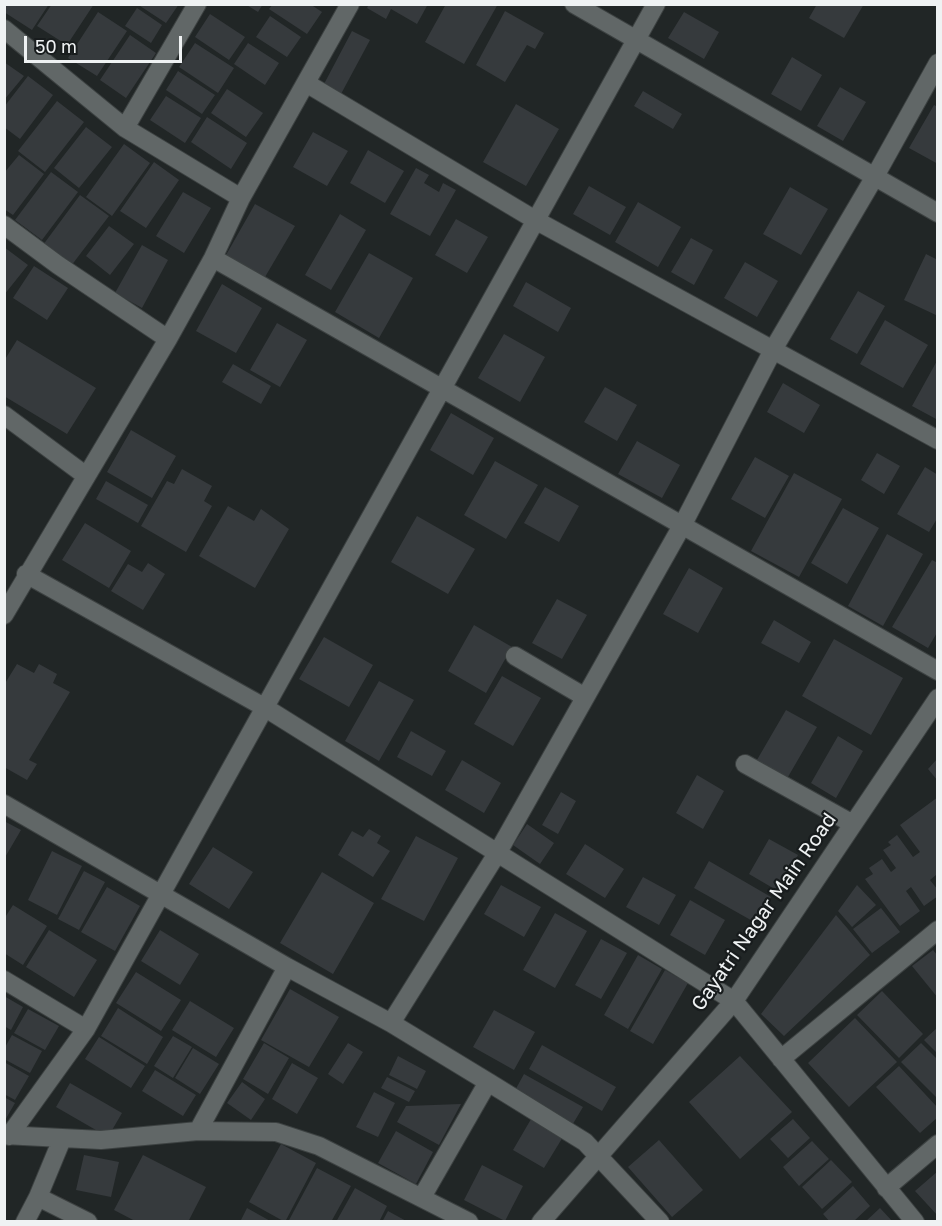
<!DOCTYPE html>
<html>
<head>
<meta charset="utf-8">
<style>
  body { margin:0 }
  #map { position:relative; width:942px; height:1226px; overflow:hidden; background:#212626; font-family:"Golos Text",sans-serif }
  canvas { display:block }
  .frame { position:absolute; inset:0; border:6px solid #eff2f3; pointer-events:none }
  .scale { position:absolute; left:24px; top:36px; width:158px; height:27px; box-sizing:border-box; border:3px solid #eff2f3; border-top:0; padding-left:8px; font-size:18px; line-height:21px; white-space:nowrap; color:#eff2f3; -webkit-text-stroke:4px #181c1d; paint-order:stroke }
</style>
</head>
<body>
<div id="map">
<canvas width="942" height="1226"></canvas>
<div class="frame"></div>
<div class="scale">50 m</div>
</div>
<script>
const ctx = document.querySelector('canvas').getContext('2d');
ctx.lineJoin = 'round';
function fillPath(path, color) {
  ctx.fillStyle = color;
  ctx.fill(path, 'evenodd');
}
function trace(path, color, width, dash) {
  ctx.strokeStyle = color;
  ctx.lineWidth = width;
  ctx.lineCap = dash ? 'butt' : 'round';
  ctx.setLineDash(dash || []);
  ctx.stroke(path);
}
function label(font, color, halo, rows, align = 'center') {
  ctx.font = font + ' "Golos Text",sans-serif';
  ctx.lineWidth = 4.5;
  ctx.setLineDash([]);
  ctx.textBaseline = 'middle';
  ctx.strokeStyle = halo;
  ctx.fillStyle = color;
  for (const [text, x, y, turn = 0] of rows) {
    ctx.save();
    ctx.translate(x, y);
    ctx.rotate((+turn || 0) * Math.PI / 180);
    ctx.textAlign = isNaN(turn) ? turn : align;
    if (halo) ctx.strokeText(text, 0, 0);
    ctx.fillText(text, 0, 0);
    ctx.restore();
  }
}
const building = new Path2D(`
  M4 4H49L32 30 4 12Z
  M52 4H94L67 45 37 26Z
  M137 4H179L166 23Z
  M245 4H263L258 12Z
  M273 4H310L322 12 307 34 269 9Z
  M369 4H428L417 24 391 9 386 19 367 8Z
  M446 4H498L464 64 425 42Z
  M817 4H864L844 38 809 18Z
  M137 8 162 25 151 43 125 26Z
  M505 11 544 33 535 49 527 45 505 82 476 65Z
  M98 12 127 31 97 76 68 58Z
  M684 12 719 32 704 59 668 38Z
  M210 14 245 37 229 60 195 37Z
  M270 16 301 37 287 57 256 37Z
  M352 31 370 40 341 94 324 84Z
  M130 35 156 53 126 98 100 80Z
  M195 43 234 68 218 93 179 67Z
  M248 43 279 63 265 85 234 64Z
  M792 57 822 75 801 111 771 94Z
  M4 62 24 76 4 100Z
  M178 71 215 95 202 114 166 90Z
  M28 76 53 95 20 139 4 127V107Z
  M840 87 866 102 843 141 817 126Z
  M227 89 263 113 246 137 211 113Z
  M643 91 682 114 673 129 634 106Z
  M166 96 201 118 185 143 150 120Z
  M57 101 84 122 45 172 18 151Z
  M516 104 559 129 526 186 483 162Z
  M934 105 938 107V164L909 148Z
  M207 117 247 143 231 169 191 142Z
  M86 127 112 147 79 188 54 168Z
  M313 132 348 151 327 186 293 167Z
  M124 144 150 163 112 216 86 197Z
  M368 150 404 171 385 203 350 183Z
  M19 155 44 174 13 215 4 209V173Z
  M154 162 179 180 146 228 120 211Z
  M416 168 429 175 424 183 439 192 443 183 456 190 430 236 390 214Z
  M51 172 78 192 42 240 15 220Z
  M589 186 626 207 610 235 573 214Z
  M790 187 828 209 801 255 763 234Z
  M183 192 211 208 184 253 156 236Z
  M80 195 109 216 71 266 43 245Z
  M638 202 681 227 658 267 615 242Z
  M255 204 295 226 265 277 226 255Z
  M340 214 366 230 331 290 305 275Z
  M456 219 488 237 467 273 435 255Z
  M109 226 134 244 110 275 86 256Z
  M691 238 713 250 694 285 671 272Z
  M142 245 168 260 142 308 115 293Z
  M4 247 28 265 4 295Z
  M369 253 413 278 379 338 335 312Z
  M926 254 938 260V316L904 300Z
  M745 262 778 281 757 317 724 298Z
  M34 266 68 288 47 320 13 298Z
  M526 282 571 308 558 332 513 306Z
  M222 284 262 308 236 353 196 331Z
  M858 291 885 306 857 354 830 339Z
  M885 320 928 345 903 388 860 364Z
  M277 323 307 340 280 387 250 370Z
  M504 334 545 357 520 402 478 378Z
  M17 340 96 388 67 434 4 396V361Z
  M938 359V420L912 406Z
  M233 364 271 386 261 404 222 382Z
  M783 383 820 405 804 433 767 412Z
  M605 387 637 405 617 441 584 422Z
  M451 413 494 438 473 475 430 450Z
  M131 430 176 456 152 498 107 472Z
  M637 441 680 465 662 498 618 474Z
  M877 453 900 466 884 494 861 480Z
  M755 457 789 476 765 518 731 499Z
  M495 461 538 485 506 539 464 515Z
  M925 467 938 475V517L929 532 897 514Z
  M182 469 212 486 204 501 212 506 186 552 141 526 167 481 174 484Z
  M794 473 842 499 799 577 751 551Z
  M106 481 148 505 138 523 96 499Z
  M545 487 579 506 559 542 524 523Z
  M228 506 254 521 261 509 289 529 255 588 199 556Z
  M843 508 879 528 847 584 811 563Z
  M417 516 475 549 448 594 391 562Z
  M85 523 131 551 109 588 62 560Z
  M887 534 923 554 883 626 848 606Z
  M932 560 938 563V631L928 648 892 627Z
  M148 563 165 574 143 610 111 591 128 564 142 572Z
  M689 568 723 588 698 633 663 614Z
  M557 599 587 615 562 659 532 643Z
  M774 620 811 642 799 663 761 643Z
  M474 625 512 647 486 693 448 671Z
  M324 637 373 665 349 707 299 679Z
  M834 639 903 678 871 735 802 696Z
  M17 664 34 673 39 664 57 674 53 683 70 692 29 760 37 764 27 780 4 767V685Z
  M502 676 541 698 513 746 474 724Z
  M379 681 414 700 379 761 345 741Z
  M786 710 817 727 785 782 754 765Z
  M411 731 446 751 432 776 397 757Z
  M838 736 863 751 836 798 811 783Z
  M938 758V781L928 769Z
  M462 760 501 783 484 813 445 790Z
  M697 775 724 791 703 829 676 813Z
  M561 792 576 801 558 834 542 825Z
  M938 797V877L936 875 930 880 938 890V896L924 906 911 887 906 891 920 911 900 926 865 879 873 874 869 868 882 859 891 872 896 868 883 850 891 845 888 842 897 835 913 857 920 852 900 825Z
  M4 821 21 830 4 859Z
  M527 824 554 843 540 864 513 845Z
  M369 829 381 836 377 843 390 851 373 877 338 855 352 831 363 837Z
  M416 836 458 858 424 921 381 899Z
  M769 839 798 855 778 891 749 874Z
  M585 844 624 869 605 898 566 874Z
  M213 847 253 872 229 909 189 884Z
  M52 851 82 866 57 915 28 900Z
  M709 861 771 897 756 923 694 888Z
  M84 871 105 882 79 930 58 919Z
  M322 872 374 903 333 974 280 943Z
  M643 877 676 895 659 925 626 907Z
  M501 885 541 907 524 937 484 914Z
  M857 885 876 905 852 927 838 911Z
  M107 887 140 906 115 951 81 932Z
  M690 900 725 920 705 955 670 935Z
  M13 905 47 926 23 965 4 953V919Z
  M881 908 900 932 872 953 853 929Z
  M555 913 587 931 555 988 523 970Z
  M836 915 870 955 784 1036 761 1014Z
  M49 930 97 960 74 997 26 967Z
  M160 930 199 954 180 985 141 961Z
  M601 939 627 953 601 999 575 985Z
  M933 950 938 956V998L912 966Z
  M638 955 662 969 628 1029 604 1015Z
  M665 970 688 983 653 1044 630 1031Z
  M136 972 181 1000 161 1031 116 1003Z
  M290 989 339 1017 309 1067 261 1040Z
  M882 991 923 1034 899 1058 857 1015Z
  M4 996 23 1007 11 1030 4 1026Z
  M190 1001 234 1028 216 1057 172 1030Z
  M118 1008 163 1037 147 1064 101 1036Z
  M28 1009 59 1026 45 1050 14 1033Z
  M494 1010 535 1032 514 1070 473 1047Z
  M855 1018 897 1062 849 1107 808 1063Z
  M938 1027V1054L924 1040Z
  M12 1035 42 1051 30 1073 4 1059V1049Z
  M173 1036 192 1047 173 1078 154 1066Z
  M99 1037 145 1066 131 1088 85 1059Z
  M264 1043 289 1058 268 1094 243 1079Z
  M348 1043 363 1052 343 1084 328 1074Z
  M921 1043 938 1060V1099L901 1062Z
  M542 1045 616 1087 602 1111 529 1069Z
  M193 1048 219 1064 200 1094 175 1078Z
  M398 1056 426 1071 417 1089 389 1075Z
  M740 1056 792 1112 740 1159 689 1102Z
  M4 1062 29 1076 15 1100 4 1094Z
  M292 1063 318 1078 297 1114 272 1099Z
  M899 1066 938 1108V1117L920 1133 876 1087Z
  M155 1070 196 1095 183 1116 142 1091Z
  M524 1074 583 1107 571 1127 513 1094Z
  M387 1077 415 1091 409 1102 381 1088Z
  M242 1082 265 1099 251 1120 227 1103Z
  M70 1083 122 1113 108 1137 56 1107Z
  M374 1092 395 1103 378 1137 356 1127Z
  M4 1097 15 1103 4 1122Z
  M461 1104 439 1145 397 1122 406 1106Z
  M534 1114 566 1132 544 1168 513 1150Z
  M793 1119 810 1138 788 1158 770 1139Z
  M396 1131 433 1152 416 1184 378 1163Z
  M659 1140 703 1190 672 1217 628 1167Z
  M812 1141 829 1159 799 1186 783 1167Z
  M281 1144 316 1163 285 1222 249 1202Z
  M84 1155 119 1162 111 1197 76 1190Z
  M143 1155 206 1187 188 1222H137L114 1210Z
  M831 1160 852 1182 822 1209 802 1187Z
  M482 1165 523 1186 505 1221 464 1200Z
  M317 1168 351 1186 331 1222H288Z
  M938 1171V1216L915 1191Z
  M853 1186 870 1206 853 1222H830L823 1214Z
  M355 1188 387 1206 379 1222H336Z
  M247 1208 272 1222H240Z
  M880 1208 893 1222H865Z
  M388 1211 408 1222H382Z`);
const minor = new Path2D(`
  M574 4 938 213
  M4 29 125 128 241 198
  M306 83 537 221 938 440
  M125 128 197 4
  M4 225 58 265 168 339
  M213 258 938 671
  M4 415 85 475
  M26 574 264 707 734 1001 915 1222
  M4 615 168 339 213 258 241 198 350 4
  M515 656 585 697
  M745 764 853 824
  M4 804 287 967 391 1023 488 1082 422 1197
  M4 980 86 1029
  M391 1023 498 852 683 524 774 348 874 178 938 63
  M781 1059 938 930
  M488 1082 585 1142 660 1222
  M198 1131 287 967
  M4 1135 101 1140 198 1131 276 1132 319 1146 469 1222
  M9 1136 86 1029 656 4
  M886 1188 938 1144
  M38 1197 88 1222
  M25 1222 38 1197 62 1139
  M541 1222 734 1001 938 698`);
const streetNames = [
  ["Gayatri Nagar Main Road",764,912,-55]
];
fillPath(building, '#363a3d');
trace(minor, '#3c4141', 20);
trace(minor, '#616767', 18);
label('20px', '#eff2f3', '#181c1d', streetNames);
</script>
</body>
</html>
